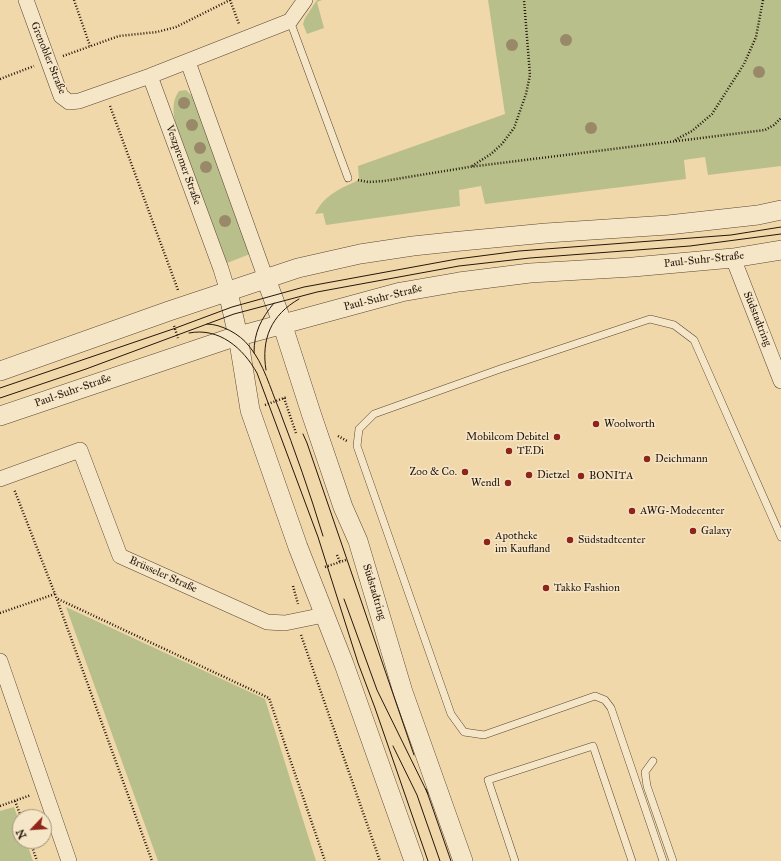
<!DOCTYPE html>
<html>
<head>
<meta charset="utf-8">
<style>
  body { margin:0 }
  #map { position:relative; width:781px; height:861px; overflow:hidden; background:#f1d8ab; font-family:"IM FELL Great Primer",serif }
  canvas { display:block }
  .north { position:absolute; left:12px; top:809px; width:40px; height:40px; box-sizing:border-box; background:#f6e6c8; border:1px solid #a2937c; border-radius:50%; rotate:245deg; font-size:11px; font-weight:700; line-height:16px; text-align:center; color:#25160b }
  .north::after { content:''; display:block; margin:auto; width:14px; height:18px; background:#8f2418; clip-path:polygon(50% 0,100% 100%,50% 72%,0 100%) }
</style>
</head>
<body>
<div id="map">
<canvas width="781" height="861"></canvas>
<div class="north">N</div>
</div>
<script>
const ctx = document.querySelector('canvas').getContext('2d');
ctx.lineJoin = 'round';
function fillPath(path, color) {
  ctx.fillStyle = color;
  ctx.fill(path, 'evenodd');
}
function trace(path, color, width, dash) {
  ctx.strokeStyle = color;
  ctx.lineWidth = width;
  ctx.lineCap = dash ? 'butt' : 'round';
  ctx.setLineDash(dash || []);
  ctx.stroke(path);
}
function label(font, color, halo, rows, align = 'center') {
  ctx.font = font + ' "IM FELL Great Primer",serif';
  ctx.lineWidth = 3;
  ctx.setLineDash([]);
  ctx.textBaseline = 'middle';
  ctx.strokeStyle = halo;
  ctx.fillStyle = color;
  for (const [text, x, y, turn = 0] of rows) {
    ctx.save();
    ctx.translate(x, y);
    ctx.rotate((+turn || 0) * Math.PI / 180);
    ctx.textAlign = isNaN(turn) ? turn : align;
    if (halo) ctx.strokeText(text, 0, 0);
    ctx.fillText(text, 0, 0);
    ctx.restore();
  }
}
const green = new Path2D(`
  M317 0H322L317 2 324 28 307 34 303 24 305 18Z
  M488 0H781V166L708 175 705 157 684 160 686 179 485 204 481 186 459 190 460 206 326 225 323 213 315 214C324 195 341 188 359 180L358 166 505 114Z
  M186 90 193 97 250 254 227 263 175 122C173 110 172 101 179 91Z
  M66 607 265 699 316 861H158Z
  M14 807 20 824V841H26L33 861H0V811Z`);
const path = new Path2D(`
  M74 0 90 46
  M230 0 239 24
  M63 56 119 36 157 32 176 27 230 0
  M0 79 34 66
  M110 106 178 290
  M675 140 692 131 712 114 744 64 756 37 763 0
  M472 166 491 154 502 144 514 128 526 94 530 75 524 0
  M358 180 368 182 384 181 469 167 765 130 774 125 781 118
  M174 326 178 338
  M284 398 296 433
  M265 405 287 397
  M338 436 347 441
  M337 555 340 562
  M325 567 346 560
  M293 586 298 604
  M55 594 152 861
  M58 599 269 698 325 861
  M0 613 55 594 14 489
  M301 635 380 861
  M15 801 21 817
  M0 806 31 795
  M30 841 37 861`);
const service = new Path2D(`
  M290 21 348 178
  M653 761 645 772 647 786 673 861
  M515 861 488 780 593 746 632 861
  M663 861 611 708 605 700 595 696 484 735 464 732 451 714 357 446 359 429 374 414 500 369 650 319 674 325 694 340 781 537`);
const minor = new Path2D(`
  M26 0 61 96 69 102 79 101 150 76 290 21 305 0
  M188 62 266 279
  M150 76 221 269 228 292
  M733 258 781 381
  M0 479 80 450 120 556 267 622 285 623 324 615
  M0 661 69 861`);
const tertiary = new Path2D(`
  M266 279 279 314 312 416 343 507 358 541 403 692 463 861
  M228 292 238 336 250 410 298 547 344 664 414 861
  M0 371 169 311 298 268 360 254 413 246 451 242 546 233 668 225 758 215 781 210
  M0 416 228 339 401 292 459 282 530 273 633 267 733 258 781 250`);
const tram = new Path2D(`
  M207 324C221 324 240 334 249 346 264 364 270 388 279 409 295 451 310 493 323 536
  M189 333C219 327 243 348 257 373L318 537 358 663 375 708 428 861
  M254 353C254 332 261 319 274 303
  M266 370C261 339 271 315 299 299
  M0 388 173 329 232 307 304 287 457 259 519 251 731 235 781 227
  M0 398 86 369 234 314 317 292 459 266 530 258 690 246 781 234
  M303 434 307 443 414 755
  M344 599 377 690 428 794
  M393 746 417 795 440 861
  M426 789 451 861`);
const trees = [
  [566,40],
  [512,45],
  [759,72],
  [184,103],
  [192,125],
  [591,128],
  [200,148],
  [206,167],
  [225,221]
];
const markers = [
  [596,424,4,"#8f2418"],
  [557,437,4,"#8f2418"],
  [509,451,4,"#8f2418"],
  [647,459,4,"#8f2418"],
  [465,472,4,"#8f2418"],
  [529,475,4,"#8f2418"],
  [581,476,4,"#8f2418"],
  [508,483,4,"#8f2418"],
  [632,511,4,"#8f2418"],
  [693,531,4,"#8f2418"],
  [570,540,4,"#8f2418"],
  [487,542,4,"#8f2418"],
  [546,588,4,"#8f2418"]
];
const streetNames = [
  ["Grenobler Straße",48,58,68],
  ["Veszpremer Straße",183,165,70],
  ["Paul-Suhr-Straße",704,260,-6],
  ["Paul-Suhr-Straße",383,298,-14],
  ["Südstadtring",757,319,68],
  ["Paul-Suhr-Straße",73,391,-19],
  ["Brüsseler Straße",163,575,24],
  ["Südstadtring",374,592,73]
];
const poiNames = [
  ["Woolworth",604,424],
  ["Mobilcom Debitel",549,437,"right"],
  ["TEDi",517,451],
  ["Deichmann",655,459],
  ["Zoo & Co.",457,472,"right"],
  ["Dietzel",537,475],
  ["BONITA",589,476],
  ["Wendl",500,483,"right"],
  ["AWG-Modecenter",640,511],
  ["Galaxy",701,531],
  ["Apotheke",495,536],
  ["im Kaufland",495,549],
  ["Südstadtcenter",578,540],
  ["Takko Fashion",554,588]
];
fillPath(green, '#b8bf8b');
trace(service, '#584633', 8);
trace(minor, '#584633', 16);
trace(tertiary, '#584633', 20);
trace(path, '#25160b', 2.5, [1, 2]);
trace(service, '#f6e6c8', 7);
trace(minor, '#f6e6c8', 15);
trace(tertiary, '#f6e6c8', 19);
trace(tram, '#25160b', 1);
ctx.fillStyle = '#998968';
for (const [x, y] of trees) {
  ctx.beginPath();
  ctx.arc(x, y, 6, 0, 2 * Math.PI);
  ctx.fill();
}
for (const [x, y, r, color] of markers) {
  const dot = new Path2D();
  dot.arc(x, y, r, 0, 2 * Math.PI);
  ctx.fillStyle = color;
  ctx.fill(dot);
  trace(dot, '#f6e6c8', 1.5);
}
label('11px', '#25160b', '#f6e6c8', streetNames);
label('11px', '#25160b', '#f6e6c8', poiNames, 'left');
</script>
</body>
</html>
